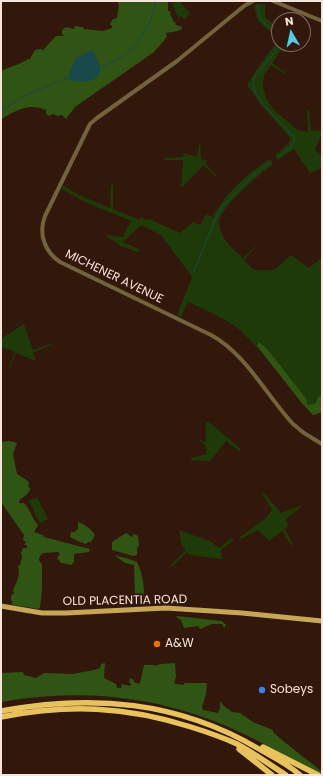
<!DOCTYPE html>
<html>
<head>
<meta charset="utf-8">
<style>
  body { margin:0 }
  #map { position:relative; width:323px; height:776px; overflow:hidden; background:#31180a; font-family:Poppins,sans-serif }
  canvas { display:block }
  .frame { position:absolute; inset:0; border:2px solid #f6e4db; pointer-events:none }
  .north { position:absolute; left:271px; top:12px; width:40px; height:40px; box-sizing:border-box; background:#31180a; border:1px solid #806a5e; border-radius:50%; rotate:351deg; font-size:11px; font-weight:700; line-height:16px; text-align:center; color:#f6e4db }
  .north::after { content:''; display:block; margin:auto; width:14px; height:18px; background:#58c9e3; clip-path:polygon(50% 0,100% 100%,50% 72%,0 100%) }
</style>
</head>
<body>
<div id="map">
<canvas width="323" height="776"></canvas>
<div class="frame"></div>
<div class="north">N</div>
</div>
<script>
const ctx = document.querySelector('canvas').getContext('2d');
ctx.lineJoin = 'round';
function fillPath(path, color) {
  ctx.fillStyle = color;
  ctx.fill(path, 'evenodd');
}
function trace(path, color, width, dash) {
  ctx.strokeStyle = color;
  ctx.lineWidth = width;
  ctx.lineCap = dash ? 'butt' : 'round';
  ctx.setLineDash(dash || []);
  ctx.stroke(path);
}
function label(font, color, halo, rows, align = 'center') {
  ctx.font = font + ' Poppins,sans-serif';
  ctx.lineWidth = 4;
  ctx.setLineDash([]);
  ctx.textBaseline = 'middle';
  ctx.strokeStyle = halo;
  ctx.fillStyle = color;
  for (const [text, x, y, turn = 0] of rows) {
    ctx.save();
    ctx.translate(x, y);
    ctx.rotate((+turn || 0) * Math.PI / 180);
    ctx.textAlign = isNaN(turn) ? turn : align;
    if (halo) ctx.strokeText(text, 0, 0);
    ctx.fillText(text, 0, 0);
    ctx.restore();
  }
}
const green = new Path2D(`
  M176 1H180L190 14 184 19 182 16 179 18 174 10 175 9 172 4Z
  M259 4H265V17L279 29V39L258 21 254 5Z
  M279 40V44H286L272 63 286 73 285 74 271 65 264 75 263 88 267 100 275 111 298 130 308 132 307 110H309L311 131 322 130V133L315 150 322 155V168L310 173 294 149 278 160 275 155 282 150 291 140 288 135 261 105 247 85 261 63 264 60 266 56Z
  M200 140 201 159 208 161 205 163 217 176 216 177 204 165 181 188 183 160H164V158L183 157 184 153 197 157Z
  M270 159 273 164C261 173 217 209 219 224 221 239 232 248 243 258L256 246H257L244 260 254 270H274L291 255 309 268 320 259 322 260V397L313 415 301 402 259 349 240 330 232 324 210 312 188 302 181 317 177 315 192 277 161 235 141 225 123 242 139 249 138 252 121 246 105 235 123 237 131 221 83 201 62 189 63 185 79 195 110 208 111 185H113V209L140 220 141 217 146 220 149 219 180 233 193 222 201 225 206 214 213 217C224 194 248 173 270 159Z
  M24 324 33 350 51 344 52 345 33 353 36 361 16 353 9 368H8L15 352 1 347V335L2 338Z
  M206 422H209L241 449 240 451 226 441 210 461 191 460V458L207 454 205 445 195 438 206 443Z
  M263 492 281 513 300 506 301 507 286 519 288 526 285 529 293 545H291L282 531 269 541 258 530 241 539 240 537 266 518 272 510 262 493Z
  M37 497 48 519 40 523 29 501Z
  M179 530 210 541 219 548 232 538 234 540 221 550 222 559 190 555 187 552 172 567 171 565 186 550 182 546Z`);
const forest = new Path2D(`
  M114 1H168V11L171 12 170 15 172 17 173 21 175 22 176 25 182 27V29L178 31 166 33 167 37 154 52 75 107 66 119 62 115 57 116 53 114 49 116 46 114V110C29 102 15 111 1 119V71C9 67 21 64 28 59H30L35 50 41 49 43 50 56 36H64L62 34V30L66 27 74 29 75 26H78L79 27H83L84 29 103 31 112 28V26L110 24 113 19 117 18 119 5 118 1Z
  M259 342 268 350 307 400V404L310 405 316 403 318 397 322 394V412L314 415H313L301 402 257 346Z
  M9 441 17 443 13 454 17 474 28 481 29 484 28 486 30 488C30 495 23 496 19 501V503H24C31 510 32 519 38 525L34 532 43 535 44 537 90 549 89 552 74 554V562L71 565 61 563 57 558 60 554 58 552 43 553 40 556 39 560 42 565V590L40 608 38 609 14 605 11 604 13 601H11V596L14 593 13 590C16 584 21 574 18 566L20 565 22 557 21 553 23 548H27V545H24L26 542 23 540 24 535 1 502V442Z
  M78 522C85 524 91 529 95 535L91 542H88L86 544 80 542 70 537 71 532H74L78 529Z
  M126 533 132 537 134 534 138 536 139 546 137 548V555L133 556 112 550V542Z
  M114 555 129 559 137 562C144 576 144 590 145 604L134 605 128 602 126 606H119L116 604 117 599 135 597 134 565 125 563Z
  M177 616 222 621 226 625 224 628 222 624H212L200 629 198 626 184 628 181 620 176 617Z
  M105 663 104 678 116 684 117 688H121L122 684 130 686 131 684 129 682 130 678 134 680V682L139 684 140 683 144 665H153L156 666 160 664 175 663 176 677 174 683 176 684 183 685 185 683H207L206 694 202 707 203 710 218 713 220 708V701L224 706 232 712 240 713 253 722 273 730V732C288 746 306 758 322 772V775C315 773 307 768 300 764 282 754 263 743 244 734 166 697 86 687 1 702V673L23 672 24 675 36 678 44 673 72 674 94 670 100 668 101 664Z`);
const water = new Path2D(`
  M89 51H93L94 53C96 57 99 64 100 68 102 84 77 83 68 79V76L76 58Z`);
const stream = new Path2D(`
  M257 5C260 23 265 24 279 34
  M100 67 116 61 124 56 136 45 150 22 156 1
  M1 111 22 97 67 78
  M278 157 290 148 295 140C286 123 247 98 254 78L281 44
  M194 271 215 220 222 207 253 175 271 162`);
const minor = new Path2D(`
  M253 1 244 6 177 61 97 118 90 124 45 216C38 234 45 252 60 262L211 335C245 353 267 396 293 424L304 433 322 444
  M273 1 322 21`);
const major = new Path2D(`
  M1 606 42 613H66L166 608 242 613 322 621`);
const highway = new Path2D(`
  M1 711C92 694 178 701 259 749 273 757 288 764 300 775
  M1 717C69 704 125 706 191 727 207 732 222 737 237 744 254 753 270 765 286 775
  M263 747 318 775
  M239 749 272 775`);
const markers = [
  [157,644,4,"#e8710a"],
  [262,690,4,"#3f7fe0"]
];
const streetNames = [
  ["MICHENER AVENUE",114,277,26],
  ["OLD PLACENTIA ROAD",125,601,-1]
];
const poiNames = [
  ["A&W",165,644],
  ["Sobeys",270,690]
];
fillPath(green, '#1e3a08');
fillPath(forest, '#2f5413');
fillPath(water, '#19494a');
trace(stream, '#19494a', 1);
trace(minor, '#72633d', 4);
trace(major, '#c6a755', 5);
trace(highway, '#e8c35d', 5.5);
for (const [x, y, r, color] of markers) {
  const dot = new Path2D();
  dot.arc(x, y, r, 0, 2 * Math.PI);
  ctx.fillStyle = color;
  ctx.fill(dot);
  trace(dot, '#31180a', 1.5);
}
label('12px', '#f6e4db', '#31180a', streetNames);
label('12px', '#f6e4db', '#31180a', poiNames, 'left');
</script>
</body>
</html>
